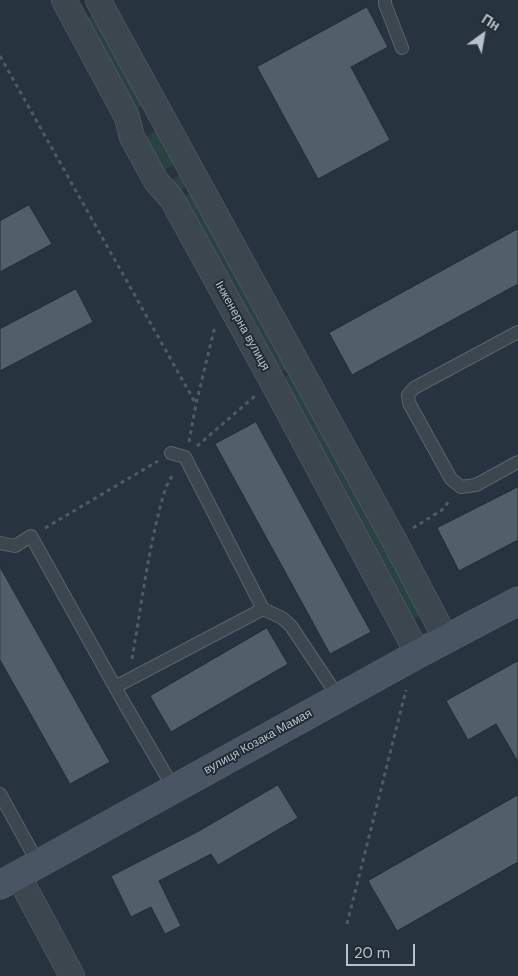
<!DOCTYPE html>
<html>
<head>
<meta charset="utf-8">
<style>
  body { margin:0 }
  #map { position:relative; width:518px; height:976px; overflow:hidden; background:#27343f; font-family:"DM Sans",sans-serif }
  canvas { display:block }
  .north { position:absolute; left:458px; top:10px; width:50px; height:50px; -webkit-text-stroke:4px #202b34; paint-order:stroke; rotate:32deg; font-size:14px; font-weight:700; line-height:20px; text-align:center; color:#b8c1ca }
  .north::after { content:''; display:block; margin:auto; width:18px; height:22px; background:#b8c1ca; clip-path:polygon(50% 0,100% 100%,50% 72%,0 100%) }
  .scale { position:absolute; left:346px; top:944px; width:69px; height:22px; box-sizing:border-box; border:2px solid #b8c1ca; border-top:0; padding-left:6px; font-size:15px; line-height:18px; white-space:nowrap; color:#b8c1ca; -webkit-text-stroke:4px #202b34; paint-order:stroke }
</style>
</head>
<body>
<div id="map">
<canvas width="518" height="976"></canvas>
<div class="north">Пн</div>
<div class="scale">20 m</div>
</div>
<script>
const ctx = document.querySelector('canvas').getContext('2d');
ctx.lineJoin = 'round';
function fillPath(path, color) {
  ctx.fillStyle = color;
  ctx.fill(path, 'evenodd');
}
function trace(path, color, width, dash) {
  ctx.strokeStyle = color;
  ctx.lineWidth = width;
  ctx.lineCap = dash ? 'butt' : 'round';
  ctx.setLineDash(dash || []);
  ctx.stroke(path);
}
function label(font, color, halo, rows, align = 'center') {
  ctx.font = font + ' "DM Sans",sans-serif';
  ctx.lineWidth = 4;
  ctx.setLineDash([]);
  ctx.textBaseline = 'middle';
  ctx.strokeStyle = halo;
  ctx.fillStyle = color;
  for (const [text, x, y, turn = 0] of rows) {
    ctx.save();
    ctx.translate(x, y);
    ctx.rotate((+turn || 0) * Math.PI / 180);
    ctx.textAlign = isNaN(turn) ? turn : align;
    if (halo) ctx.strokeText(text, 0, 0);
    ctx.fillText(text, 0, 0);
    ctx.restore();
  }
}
const green = new Path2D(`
  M100 11 149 101 130 112 80 22Z
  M163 127 181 161 157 174 138 141Z
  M186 171 193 183 174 194 167 182Z
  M197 190 293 366 273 376 177 200Z
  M295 371 427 612 407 623 276 382Z`);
const building = new Path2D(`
  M367 7 388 47 351 67 390 140 318 179 257 67Z
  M29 205 52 244 0 272V221Z
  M518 229V284L352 375 329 333Z
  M76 289 93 322 0 371V329Z
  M256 422 371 632 330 654 215 444Z
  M518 487V540L459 571 437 528Z
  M0 567 110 762 70 784 0 660Z
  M267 628 288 664 171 732 150 696Z
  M518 661V762L496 724 468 740 446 701Z
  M278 785 298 818 218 865 211 854 159 881 181 926 165 934 151 907 131 917 111 876 199 831Z
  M518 795V862L397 931 368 881Z`);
const path = new Path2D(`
  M0 56 196 404
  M189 442 196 404 215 326
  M197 446 255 396
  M45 528 158 461
  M413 528 442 510 450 500
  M132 659C140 613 146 566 157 520 161 504 164 487 174 473
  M347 924 406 690`);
const lane = new Path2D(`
  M385 0V4L402 48
  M518 332 414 388 408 395 409 403 451 479 461 487 476 485 518 462
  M0 543 15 546 31 536 124 703 174 789
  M263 609 282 618 291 626 339 698
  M115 687 263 609 185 457 171 453
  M0 794 38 863`);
const street = new Path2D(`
  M64 0 127 117 132 137 156 181 172 199 272 381 418 654
  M98 0 394 540 446 639
  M18 875 72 976`);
const secondary = new Path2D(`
  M0 885 418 654 518 601`);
const streetNames = [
  ["Інженерна вулиця",242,326,61],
  ["вулиця Козака Мамая",258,742,-29]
];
fillPath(green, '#2a4241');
fillPath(building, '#515f6a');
trace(building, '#222d36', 1);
trace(lane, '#59646d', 14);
trace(street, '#59646d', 26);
trace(secondary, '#59646d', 29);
trace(path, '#495e5e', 3, [4, 4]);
trace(lane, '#3b464f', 12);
trace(street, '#3b464f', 25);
trace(secondary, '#495562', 28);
label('12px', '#b8c1ca', '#202b34', streetNames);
</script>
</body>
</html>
